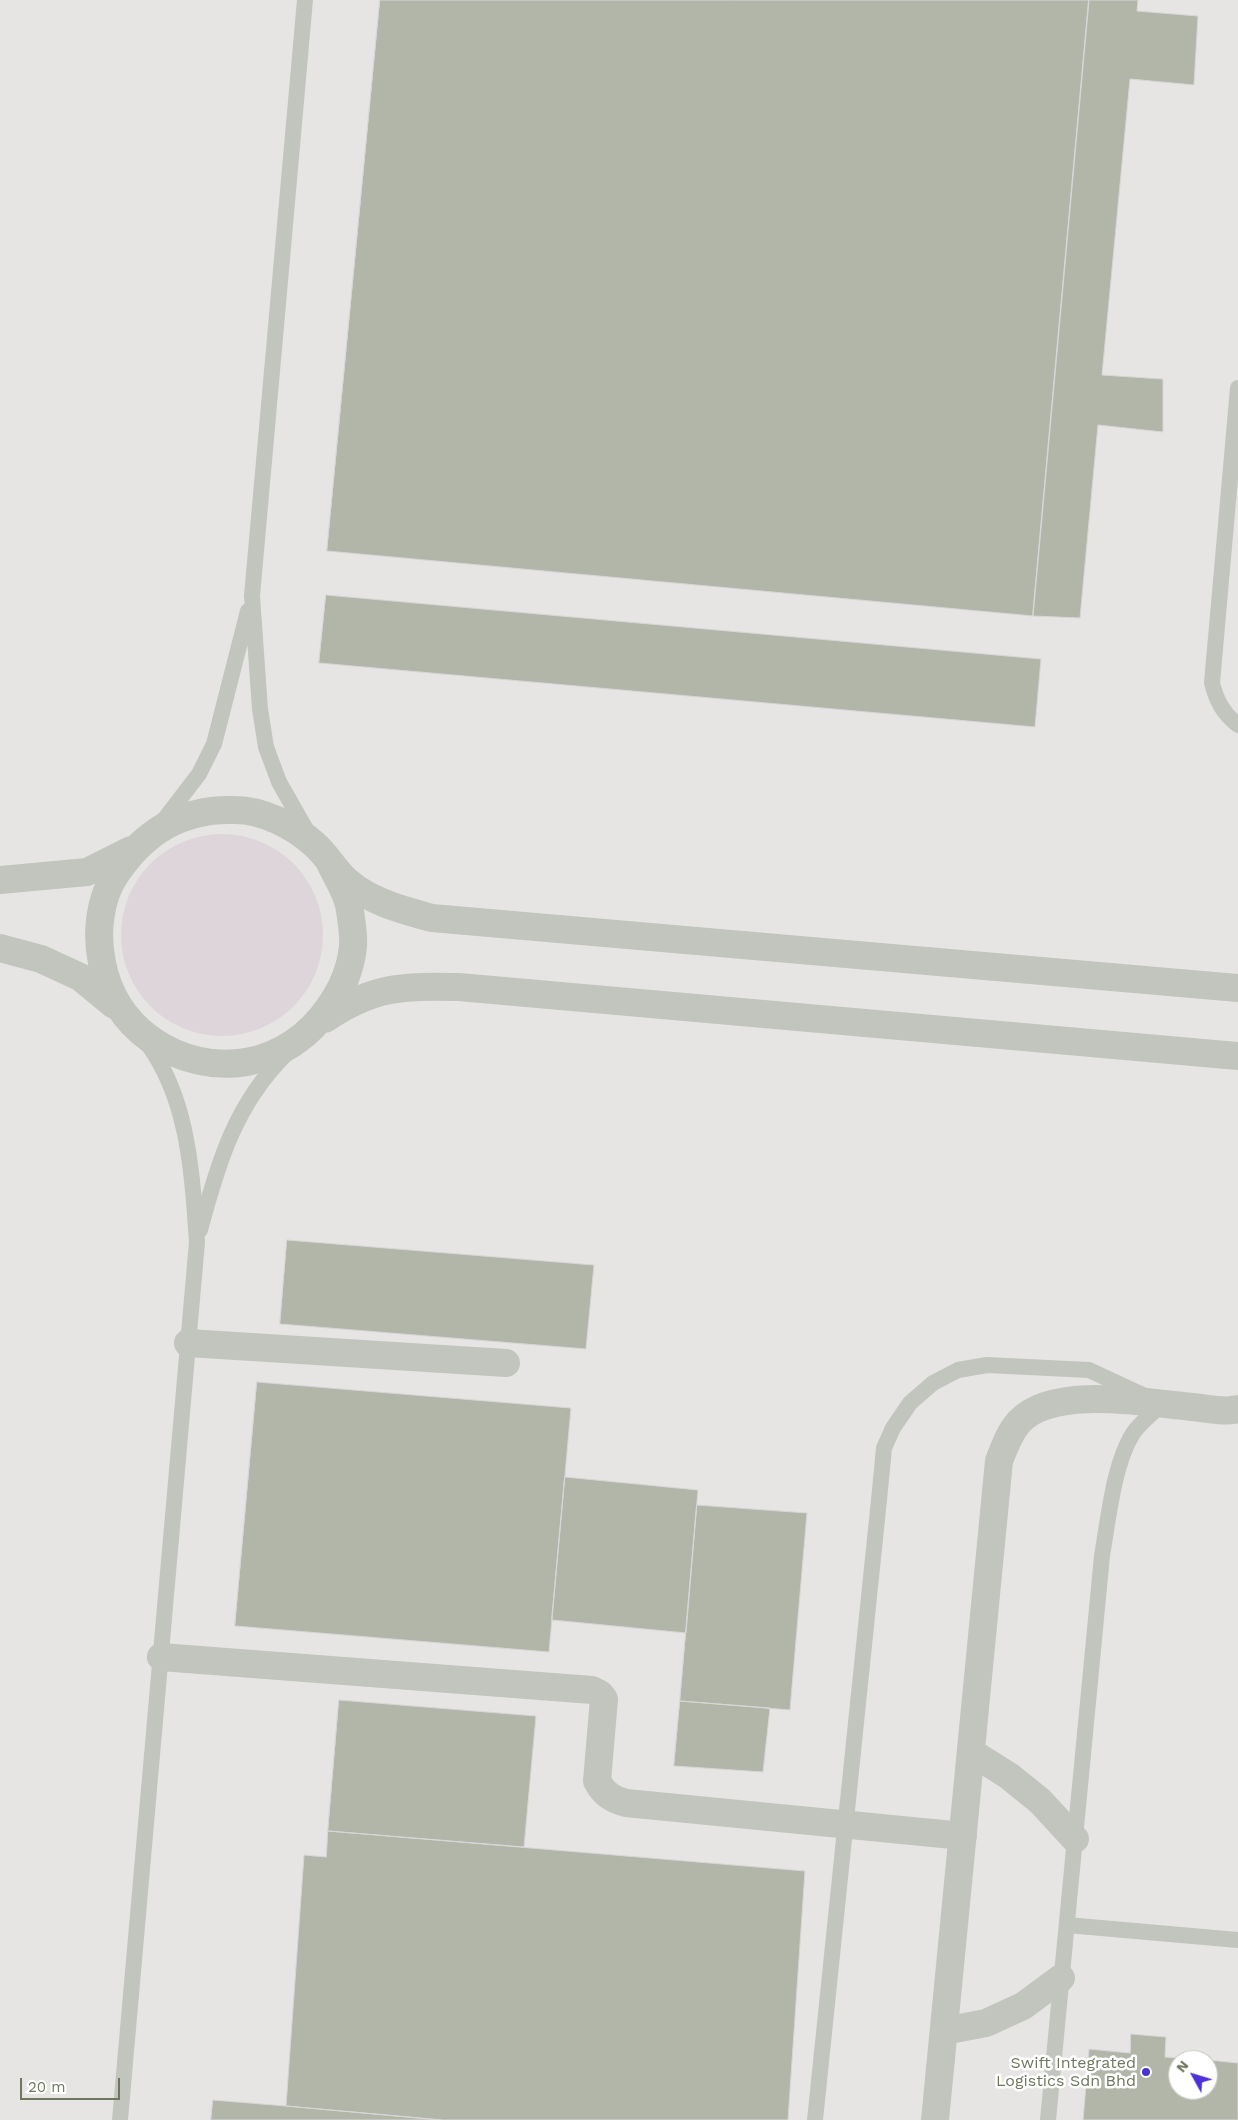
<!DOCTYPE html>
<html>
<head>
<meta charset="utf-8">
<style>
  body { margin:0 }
  #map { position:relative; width:1238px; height:2120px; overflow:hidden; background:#f6f4f7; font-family:"Work Sans",sans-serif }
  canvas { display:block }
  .north { position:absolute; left:1168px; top:2050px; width:50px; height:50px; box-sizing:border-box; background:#fff; border:1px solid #c5c9bf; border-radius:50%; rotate:309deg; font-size:14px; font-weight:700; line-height:20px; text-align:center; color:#6f785e }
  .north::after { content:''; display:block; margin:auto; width:18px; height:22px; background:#4a32d8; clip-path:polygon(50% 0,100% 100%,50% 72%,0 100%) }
  .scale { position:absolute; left:20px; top:2078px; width:100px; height:22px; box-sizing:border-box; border:2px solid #6f785e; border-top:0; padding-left:6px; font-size:15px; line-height:18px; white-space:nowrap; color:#6f785e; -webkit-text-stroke:4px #fff; paint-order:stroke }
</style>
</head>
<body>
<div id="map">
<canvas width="1238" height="2120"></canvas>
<div class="north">N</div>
<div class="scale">20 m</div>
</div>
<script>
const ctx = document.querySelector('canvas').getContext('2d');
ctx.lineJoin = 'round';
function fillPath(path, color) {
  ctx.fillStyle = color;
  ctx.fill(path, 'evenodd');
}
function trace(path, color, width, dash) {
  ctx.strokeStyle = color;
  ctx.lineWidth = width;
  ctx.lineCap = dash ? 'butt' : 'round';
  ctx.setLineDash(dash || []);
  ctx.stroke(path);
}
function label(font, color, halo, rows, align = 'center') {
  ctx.font = font + ' "Work Sans",sans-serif';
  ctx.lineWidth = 5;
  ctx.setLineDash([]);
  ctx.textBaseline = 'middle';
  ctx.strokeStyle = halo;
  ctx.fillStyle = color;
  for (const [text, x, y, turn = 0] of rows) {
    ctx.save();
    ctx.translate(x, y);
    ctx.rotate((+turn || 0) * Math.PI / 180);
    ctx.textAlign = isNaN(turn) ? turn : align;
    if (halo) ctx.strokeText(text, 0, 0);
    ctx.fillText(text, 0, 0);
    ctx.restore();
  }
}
const built = new Path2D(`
  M0 0H1238V2120H0ZM1178 2060H1208V2090H1178Z`);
const green = new Path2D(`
  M121 935a101 101 0 1 1 202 0a101 101 0 1 1-202 0Z`);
const building = new Path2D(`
  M380 0H1089L1033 616 327 551Z
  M1089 0H1138L1137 11 1198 16 1194 85 1130 79 1102 375 1163 379V432L1098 425 1080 618 1033 616Z
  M326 595 1041 659 1035 727 319 663Z
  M287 1240 594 1265 586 1349 280 1324Z
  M257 1382 571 1408 549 1652 235 1626Z
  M565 1477 698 1490 686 1633 552 1620Z
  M697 1505 807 1513 790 1710 680 1701Z
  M339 1700 536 1716 524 1847 328 1831Z
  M680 1701 770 1708 763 1772 674 1766Z
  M328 1831 805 1871 788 2120H441L286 2106 304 1855 326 1857Z
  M1131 2034 1166 2037 1165 2057 1205 2060H1178V2090H1208V2060L1238 2063V2120H1083L1089 2049 1130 2053Z
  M213 2100 286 2106 441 2120H211Z`);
const service = new Path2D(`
  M305 0 252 596 260 709 266 747 279 782 308 833
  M1238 388 1212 683C1217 702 1223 713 1238 725
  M163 821 199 774 214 744 248 611
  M200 1230C218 1163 235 1105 285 1055
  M879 1500 884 1448 893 1428 910 1403 933 1383 958 1370 987 1365 1089 1370 1162 1404C1153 1413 1141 1422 1134 1432 1114 1461 1108 1521 1102 1556L1048 2120
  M1067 1925 1238 1940
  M120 2120 197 1242C192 1174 189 1100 147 1043`);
const minor = new Path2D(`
  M330 863C336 876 346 891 349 905 351 917 354 934 353 946 351 967 342 989 330 1006 288 1068 211 1082 150 1039 124 1020 108 994 102 963 96 934 99 899 116 874 144 832 182 808 235 810 263 810 294 826 314 844 327 855 335 871 348 882 371 902 403 910 432 918L1238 988
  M0 880 87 872 131 850
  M0 948 41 959 80 977 114 1005
  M325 1019C373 986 403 986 459 987L1238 1056
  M188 1343 506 1363
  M161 1657 592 1690 600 1694 604 1699 597 1781C604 1794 612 1799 626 1803L963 1836
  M971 1752 1009 1776 1040 1801 1075 1839
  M944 2031 986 2023 1023 2006 1061 1978
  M935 2120 999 1461C1004 1448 1010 1431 1020 1421 1054 1385 1147 1403 1192 1407 1206 1408 1225 1413 1238 1409`);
const serviceBridge = new Path2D(`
  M815 2120 879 1500`);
const markers = [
  [1146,2072,5,"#4a32d8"]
];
const poiNames = [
  ["Swift Integrated",1136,2063],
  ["Logistics Sdn Bhd",1136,2081]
];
fillPath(built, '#e6e5e4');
fillPath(green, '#ddd5d9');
fillPath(building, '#b2b6a9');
trace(building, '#d8d6d8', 1);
trace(service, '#c2c5bd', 16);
trace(minor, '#c2c5bd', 28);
trace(serviceBridge, '#c2c5bd', 16);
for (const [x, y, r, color] of markers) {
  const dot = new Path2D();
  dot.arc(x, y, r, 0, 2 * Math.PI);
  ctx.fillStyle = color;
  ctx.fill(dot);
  trace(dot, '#fff', 2);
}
label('16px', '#6f785e', '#fff', poiNames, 'right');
</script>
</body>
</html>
